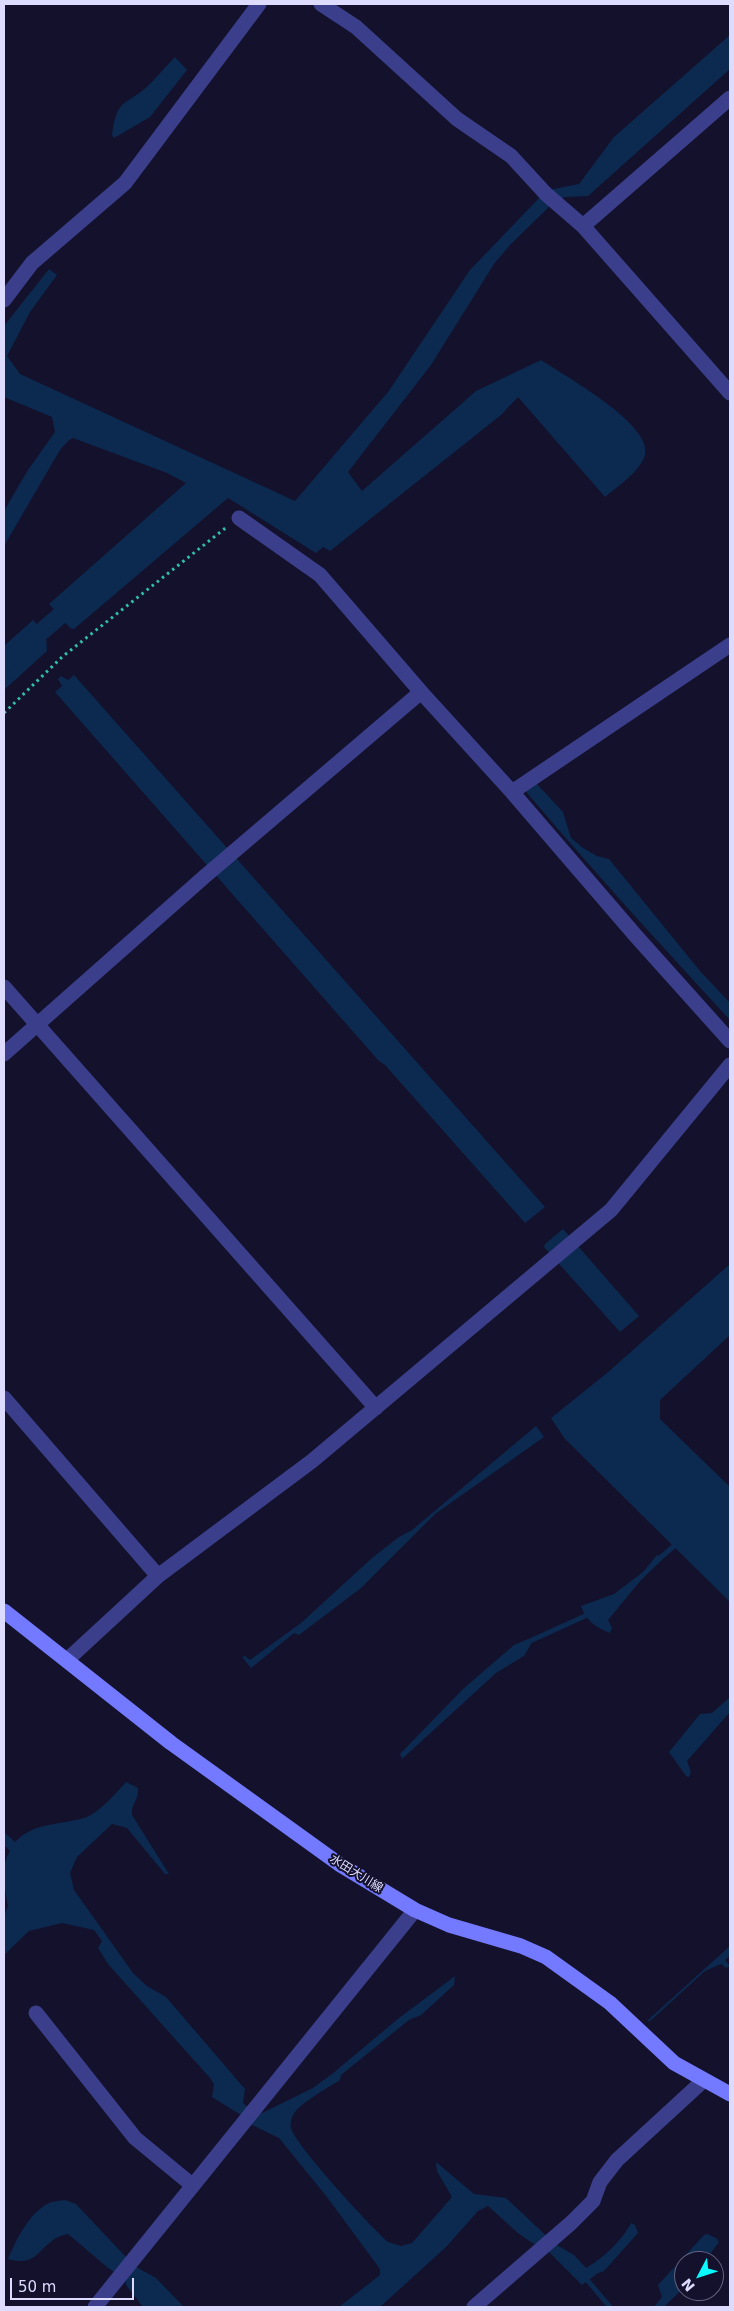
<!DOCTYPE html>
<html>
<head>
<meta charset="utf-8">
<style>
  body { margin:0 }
  #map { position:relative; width:734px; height:2311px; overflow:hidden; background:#13112c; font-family:"DejaVu Sans",sans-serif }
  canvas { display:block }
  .frame { position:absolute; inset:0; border:5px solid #dddcff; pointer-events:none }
  .north { position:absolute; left:674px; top:2251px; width:50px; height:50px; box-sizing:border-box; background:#13112c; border:1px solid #646280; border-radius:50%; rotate:230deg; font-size:14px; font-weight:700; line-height:20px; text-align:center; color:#dddcff }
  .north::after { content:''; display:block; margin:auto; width:18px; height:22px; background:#08faff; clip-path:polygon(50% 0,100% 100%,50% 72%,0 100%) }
  .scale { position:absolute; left:10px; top:2278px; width:124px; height:22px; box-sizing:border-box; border:2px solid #dddcff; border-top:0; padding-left:6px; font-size:15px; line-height:18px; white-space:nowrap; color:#dddcff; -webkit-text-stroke:4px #13112c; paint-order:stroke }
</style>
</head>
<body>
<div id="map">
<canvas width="734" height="2311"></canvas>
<div class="frame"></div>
<div class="north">N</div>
<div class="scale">50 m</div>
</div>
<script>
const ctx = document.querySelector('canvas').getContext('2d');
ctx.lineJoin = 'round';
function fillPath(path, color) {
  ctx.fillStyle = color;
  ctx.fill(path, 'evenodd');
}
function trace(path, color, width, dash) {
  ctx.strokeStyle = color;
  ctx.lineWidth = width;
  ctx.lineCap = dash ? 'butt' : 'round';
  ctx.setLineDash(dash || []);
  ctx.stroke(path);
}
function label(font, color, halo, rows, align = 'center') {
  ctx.font = font + ' "DejaVu Sans","Noto Sans JP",sans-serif';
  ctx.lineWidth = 4;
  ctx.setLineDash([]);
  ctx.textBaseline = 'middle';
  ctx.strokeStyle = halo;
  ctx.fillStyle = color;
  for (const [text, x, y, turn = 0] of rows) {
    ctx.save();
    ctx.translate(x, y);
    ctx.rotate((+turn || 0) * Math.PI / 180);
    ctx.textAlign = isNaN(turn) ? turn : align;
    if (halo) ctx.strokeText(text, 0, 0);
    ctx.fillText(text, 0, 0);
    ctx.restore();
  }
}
const water = new Path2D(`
  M730 35V69L588 196 564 197 551 205 510 245 494 264 431 365 348 472 362 491 476 391 541 360C563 375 653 424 645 455 640 472 618 486 605 497L518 397 501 415 330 551 323 547 316 553 228 498 74 629 70 628 49 604 186 483 167 473 73 438 69 440 60 450 4 546V511L28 470 55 432 52 417 4 397V326L49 269 57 275 30 312 7 356 20 374 295 501 388 392 470 270 541 196 549 190 579 184 614 137Z
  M175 57 187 70 150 117 114 138 112 135C117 97 125 107 149 85 158 76 166 66 175 57Z
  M33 620 46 635 47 651 4 690V646Z
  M74 675 545 1207 525 1223 385 1065 378 1060 55 692 62 686 58 679 61 676 68 680Z
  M535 782 563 812 571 838 583 848 597 856 609 859 700 971 730 1003V1020C661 945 593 871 527 793V785Z
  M563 1229 639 1316 620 1332 544 1247 545 1244Z
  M730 1264V1335L660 1400V1419L730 1487V1602L565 1439 551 1418 607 1373Z
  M536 1426 544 1437 435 1514 361 1588 299 1635 294 1633 251 1668 242 1657 245 1656 250 1660 301 1623 372 1558 399 1537 412 1530Z
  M657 1555 660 1556 662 1560 641 1580 608 1620 612 1628 610 1633C597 1628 585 1620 581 1606L614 1594 643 1572Z
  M528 1639 531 1644 524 1656 496 1673 402 1759 400 1754 463 1689 514 1645Z
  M730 1697V1712L687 1761 691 1772 689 1777 686 1776 669 1752 700 1714 712 1713Z
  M126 1782 138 1788C140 1798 130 1805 132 1815L169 1874H165L127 1828 112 1824 77 1857 70 1873 74 1890 133 1973 147 1986 166 1997 245 2089 243 2103 256 2114 262 2113 313 2088 332 2074 399 2018 455 1976 454 1985 421 2015 409 2020 341 2075 340 2080C328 2088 297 2104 292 2117 291 2120 290 2126 291 2128 295 2145 371 2227 388 2242L401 2246 412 2243 452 2197 437 2171 436 2162 474 2194 506 2198 555 2244 574 2255 586 2268C602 2259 622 2241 631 2223L635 2225 638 2233 604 2271 598 2273 582 2285 540 2243 534 2244 519 2234 488 2206 478 2211 446 2247 380 2307H339L380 2275V2269L327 2197 279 2138 250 2124 249 2120 212 2097 214 2084 210 2078 108 1964 98 1948 102 1941 94 1930 62 1923 29 1931 4 1955V1916L8 1906C5 1889 0 1866 10 1851L4 1845V1832L15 1842C34 1822 60 1825 84 1818 98 1814 116 1793 126 1782Z
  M730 1946V1956L725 1960 730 1966 726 1968 721 1964 705 1971 649 2022 648 2020Z
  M65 2200 76 2204 124 2255 138 2268 156 2278 184 2307H143L126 2285V2281L107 2267 68 2234C39 2239 42 2269 8 2259 16 2240 29 2213 49 2203 54 2201 60 2201 65 2200Z
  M707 2234 716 2238 719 2242 705 2261H684V2287L664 2307H654L662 2297 658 2285 704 2235Z`);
const stream = new Path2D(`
  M660 1558 674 1546
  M530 1641 585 1616
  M588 2281 610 2307`);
const canal = new Path2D(`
  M4 664 77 601`);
const path = new Path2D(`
  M4 713 62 657 228 526`);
const street = new Path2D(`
  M321 4 356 27 457 119 511 156 546 194 583 226 730 393
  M583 226 730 98
  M4 300 32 263 125 183 259 4
  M239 518 320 575 421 692 512 792 635 935 730 1041
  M512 792 730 645
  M4 987 376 1408
  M4 1054 204 877 421 692
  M4 1398 158 1576
  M67 1660 158 1576 312 1461 611 1210 730 1065
  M36 2013 135 2138 192 2185
  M95 2307 415 1910
  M474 2307 571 2223 593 2201 600 2182 617 2160 704 2080`);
const secondary = new Path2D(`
  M4 1611 171 1743 339 1864 415 1910 449 1925 521 1946 546 1957 610 2003 674 2063 730 2094`);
const streetNames = [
  ["水田大川線",356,1874,32]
];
fillPath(water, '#0c2a50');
trace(stream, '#0c2a50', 5);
trace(canal, '#0c2a50', 18);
trace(path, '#2fc0ac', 3, [2.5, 4]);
trace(street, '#3b3f8b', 15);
trace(secondary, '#737aff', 15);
label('12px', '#dddcff', '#13112c', streetNames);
</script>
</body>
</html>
